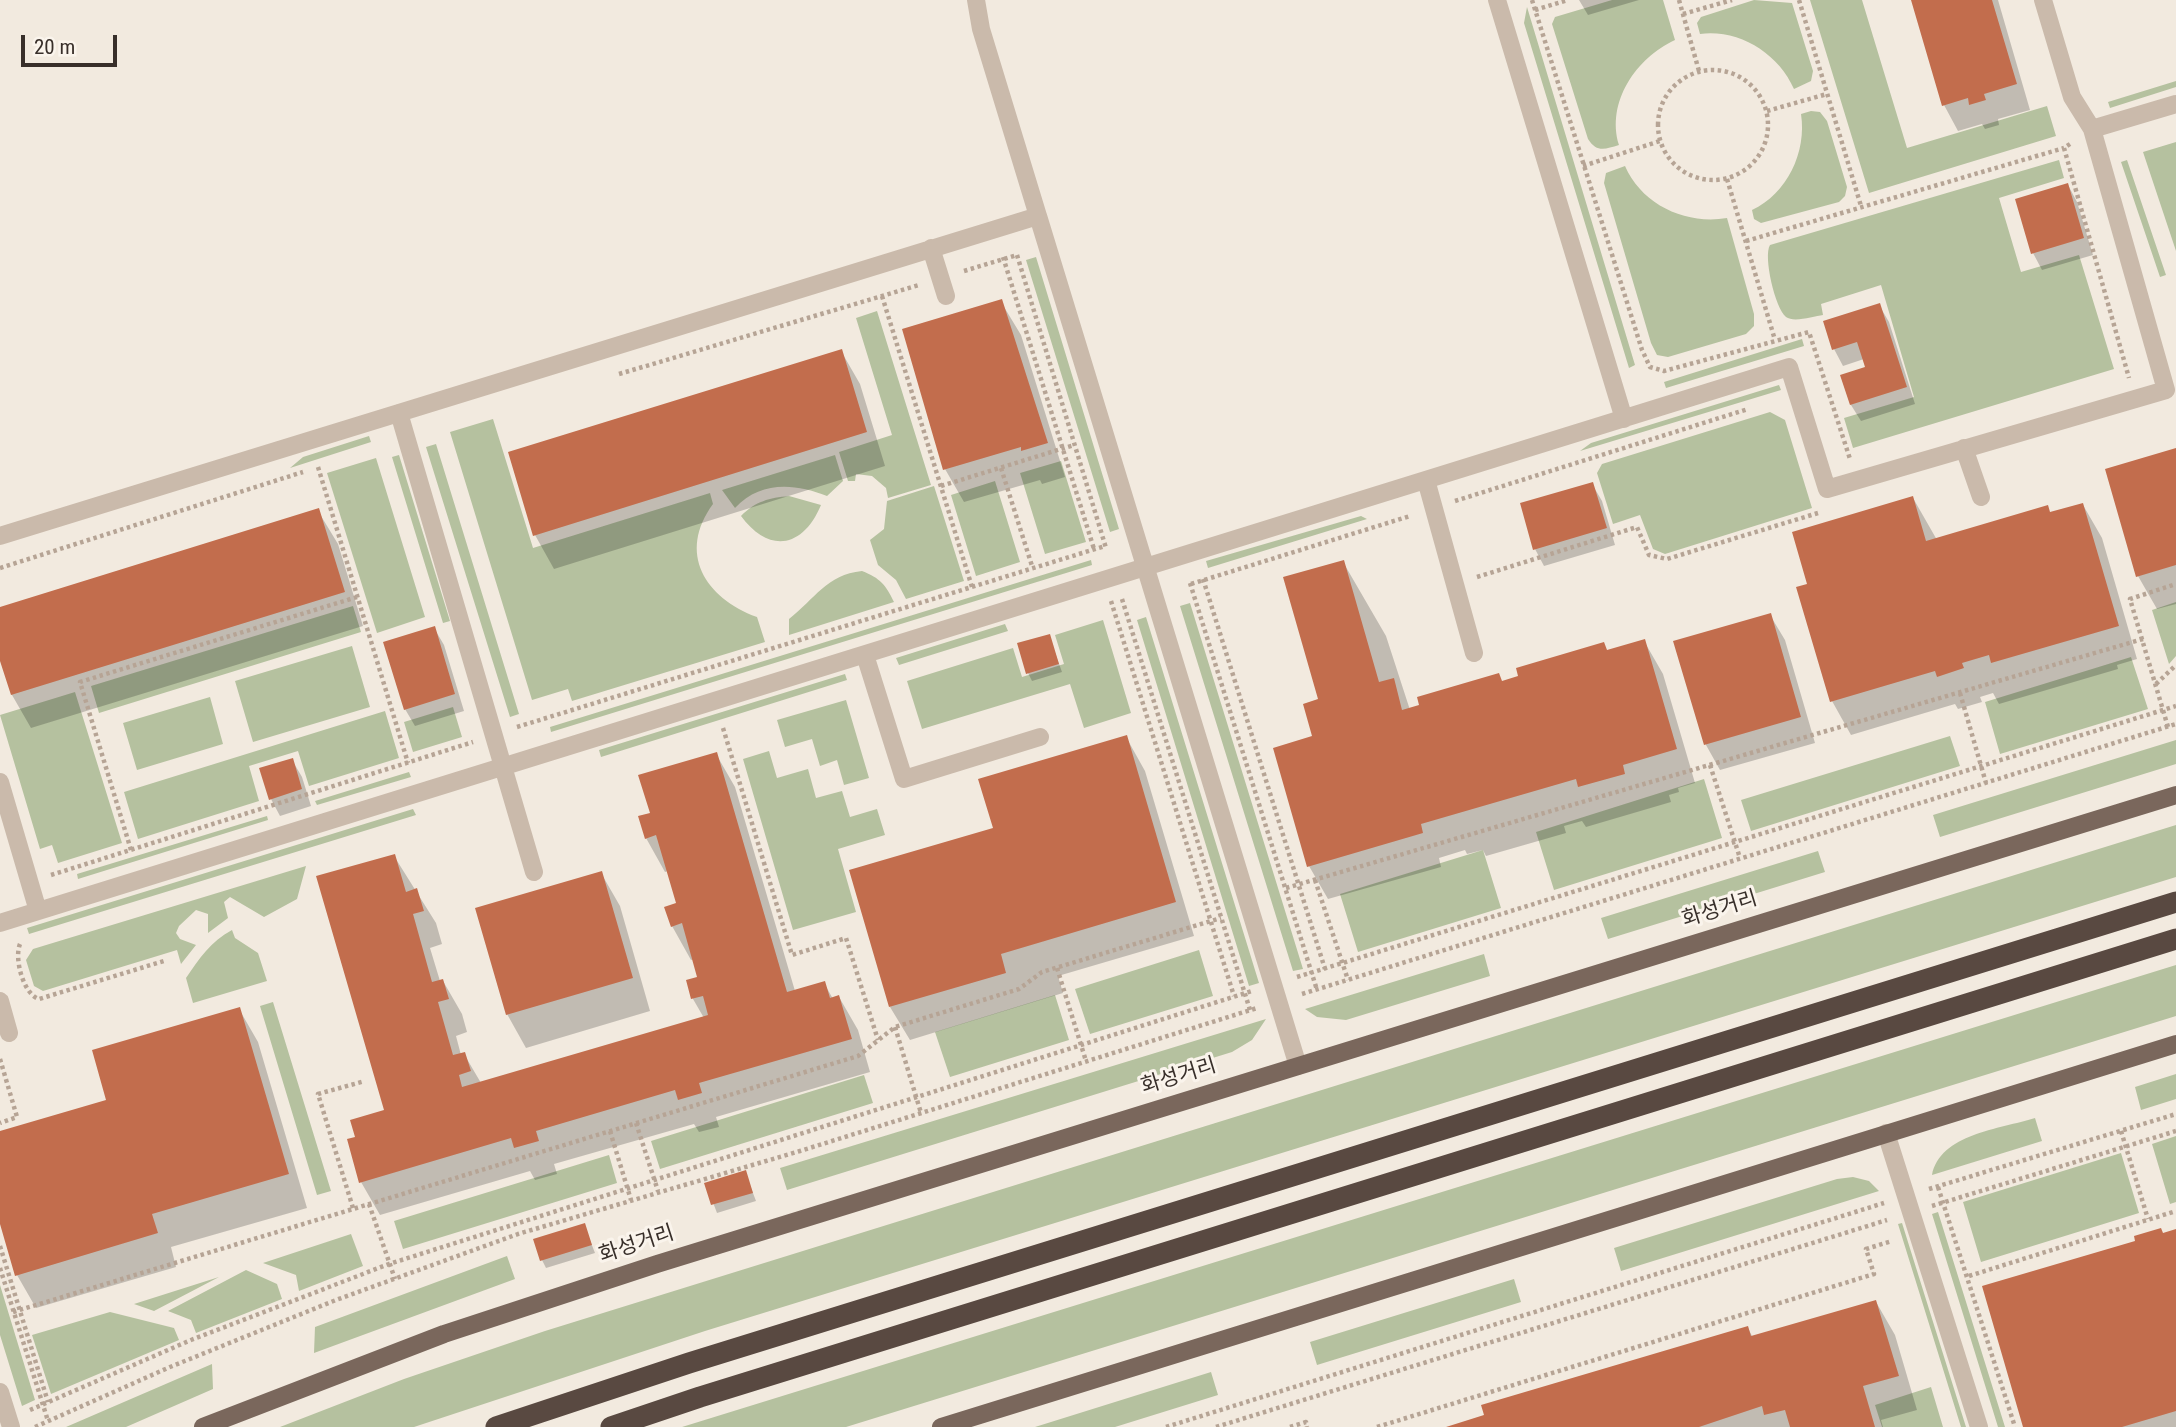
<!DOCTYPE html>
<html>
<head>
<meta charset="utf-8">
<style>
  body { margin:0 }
  #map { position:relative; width:2176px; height:1427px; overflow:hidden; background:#f2eadf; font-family:"Roboto Condensed",sans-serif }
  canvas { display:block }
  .scale { position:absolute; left:21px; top:35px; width:96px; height:32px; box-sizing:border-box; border:4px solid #382f2a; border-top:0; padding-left:9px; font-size:21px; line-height:24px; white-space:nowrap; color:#382f2a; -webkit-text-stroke:5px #faf4ec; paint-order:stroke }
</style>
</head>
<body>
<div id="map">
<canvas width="2176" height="1427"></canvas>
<div class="scale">20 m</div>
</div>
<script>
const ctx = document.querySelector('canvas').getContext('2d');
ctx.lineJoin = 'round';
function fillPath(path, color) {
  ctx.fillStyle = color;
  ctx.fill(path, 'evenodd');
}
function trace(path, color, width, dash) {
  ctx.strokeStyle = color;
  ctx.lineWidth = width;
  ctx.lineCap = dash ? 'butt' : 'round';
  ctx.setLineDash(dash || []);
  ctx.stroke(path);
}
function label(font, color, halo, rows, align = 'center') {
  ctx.font = font + ' "Roboto Condensed","Noto Sans KR",sans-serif';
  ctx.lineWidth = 6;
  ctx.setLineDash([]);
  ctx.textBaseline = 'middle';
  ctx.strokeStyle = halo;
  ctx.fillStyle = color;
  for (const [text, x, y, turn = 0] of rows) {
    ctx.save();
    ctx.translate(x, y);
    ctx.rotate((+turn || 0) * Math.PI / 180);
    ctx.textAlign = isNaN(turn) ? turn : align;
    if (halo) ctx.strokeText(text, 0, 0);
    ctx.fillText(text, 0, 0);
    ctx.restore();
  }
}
const green = new Path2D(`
  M1612 0H1663L1675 40C1636 58 1606 102 1619 145 1605 149 1597 153 1588 139L1552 24 1555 17Z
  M1754 0 1792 3 1813 71 1811 81 1794 89C1778 53 1739 29 1700 34L1697 23 1701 17Z
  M1810 0H1862L1907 148 2047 106 2056 136 1869 193Z
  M1527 7 1635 365 1629 368 1524 23Z
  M2176 81V87L2110 108 2108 102Z
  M1811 111 1820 112 1827 121 1847 187 1845 196 1839 202 1761 223 1754 219 1752 210C1787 194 1807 152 1801 114Z
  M2176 142V251L2143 152Z
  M2059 160 2064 178 1999 198 2021 272 2079 255 2114 369 1853 448 1844 418 1914 397 1881 285 1821 304 1823 315C1814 316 1794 323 1786 317 1775 308 1763 256 1770 245Z
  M2127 160 2166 275 2160 277 2121 162Z
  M1625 166C1642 205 1686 225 1727 218L1754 314V326L1746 334 1668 357 1657 355 1651 343 1604 183 1606 173Z
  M1036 257 1119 529 1110 532 1026 260Z
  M877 311 931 485 888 498 886 488 872 476 856 474 855 481H848L839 452 892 435 856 318Z
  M1802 339 1804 346 1666 388 1664 382Z
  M1779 385 1781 390 1580 451 1591 443Z
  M1770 412 1785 420 1812 508 1665 554 1653 549 1640 515 1613 524 1597 473 1602 464Z
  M493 419 533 548 710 493 713 504C677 553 705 598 757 617L765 642 572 701 568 689 532 700 450 432Z
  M369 436 371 442 290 468 303 457Z
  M436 444 519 714 510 717 426 447Z
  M399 455 450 621 443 623 392 457Z
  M835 455 843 481 827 496C794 483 760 481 735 508L722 490Z
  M376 458 425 617 377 633 327 473Z
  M1061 461 1086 542 1045 554 1020 473Z
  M995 481 1020 562 976 576 951 495Z
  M934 486 964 581 906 599 896 580 878 565 870 540 884 529 887 501Z
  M789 496 821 505C803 548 769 554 741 516 756 501 769 498 789 496Z
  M1361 516 1367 519 1208 568 1206 561Z
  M1091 560 1092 565 551 732 550 727Z
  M862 571C880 578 886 585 894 602L789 635V619C816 598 826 575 862 571Z
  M2176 602V656L2169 664 2152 610Z
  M1190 603 1303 969 1293 971 1180 606Z
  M353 606 361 632 99 713 91 686Z
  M1146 617 1259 983 1249 986 1137 620Z
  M1103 620 1131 713 1084 728 1070 684 922 729 907 681 1013 648 1022 677 1064 664 1055 635Z
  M1005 624 1008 631 899 665 896 658Z
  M352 646 370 707 253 742 235 681Z
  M2131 657 2148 709 2000 754 1985 702Z
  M845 674 847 680 601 757 599 750Z
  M75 692 122 843 58 863 52 845 40 849 0 715Z
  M210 697 223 744 137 770 123 723Z
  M846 700 869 778 844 785 837 760 820 766 812 739 785 747 777 720Z
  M453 707 462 737 413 752 404 722Z
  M385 711 399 758 309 786 298 751 249 766 259 801 138 839 124 792Z
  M1950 736 1960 766 1751 831 1741 800Z
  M2176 740V764L1940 837 1933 815Z
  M769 751 777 778 808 769 816 798 842 791 850 817 877 809 885 835 838 849 856 912 793 930 743 759Z
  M409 772 411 777 317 805 315 801Z
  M1704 779 1722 838 1554 890 1536 832Z
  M413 809 416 815 29 934 27 928Z
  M267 816 268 820 78 879 77 874Z
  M2176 825V877L705 1331 414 1427H280L404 1379 545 1331Z
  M1483 850 1501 908 1358 952 1340 894Z
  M1818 851 1825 872 1608 939 1601 918Z
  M306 866 297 899 264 917 230 897 224 902 228 918 208 933V914L196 910 179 926 176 933 180 939 196 945 181 964 177 950 43 991 34 986 26 960 33 949Z
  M232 930 235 938 258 953 267 981 193 1003 186 978C199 959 211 941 232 930Z
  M1199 950 1213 996 1090 1034 1075 989Z
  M1484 954 1490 976 1346 1020 1317 1017 1305 1009Z
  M2176 965V1016L846 1427H682Z
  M1055 995 1069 1040 950 1077 935 1032Z
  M273 1002 331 1191 317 1195 260 1006Z
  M1266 1019 1252 1040 1232 1052 787 1190 780 1168Z
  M2176 1074V1099L2141 1110 2135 1087Z
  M864 1075 873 1103 660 1169 651 1141Z
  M2035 1118 2042 1141 1932 1175C1940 1134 2000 1129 2035 1118Z
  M2176 1136V1202L2170 1204 2152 1144Z
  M2121 1153 2139 1213 1981 1262 1963 1202Z
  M609 1155 617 1183 403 1249 394 1221Z
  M1853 1177 1869 1181 1879 1191 1621 1271 1614 1248 1837 1179Z
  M1938 1212 2005 1427H1998L1932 1214Z
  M1902 1223 1966 1427H1961L1898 1224Z
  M351 1234 363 1266 299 1291 296 1275 263 1263Z
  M507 1256 515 1279 314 1353 315 1327Z
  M246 1270 277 1284 282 1299 196 1333 191 1320 168 1311Z
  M219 1277 154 1311 134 1304Z
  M1514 1279 1521 1302 1317 1365 1310 1342Z
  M0 1285 35 1400 22 1406 0 1335Z
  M110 1312 174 1328 179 1340 51 1394 32 1335Z
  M212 1364 213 1389 126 1427H66Z
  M1211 1372 1218 1395 1115 1427H1035Z
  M1931 1387 1943 1427H1882L1875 1405Z`);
const shadow = new Path2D(`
  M1579 0H1639L1588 15Z
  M1913 0H1998L2030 110 1998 119 1999 125 1985 129 1982 124 1958 131 1944 105Z
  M2068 185 2077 202 2093 255 2042 270 2033 253Z
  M1001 302 1021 335 1065 477 1042 484 1040 480 964 502 945 469Z
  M1879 305 1889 322 1915 404 1861 421 1851 405 1842 376 1867 368 1864 359 1843 366 1834 349Z
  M841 351 860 384 885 466 554 569 535 535Z
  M2176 450V604L2157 609 2138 576Z
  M1592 484 1602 501 1615 545 1544 566 1535 549Z
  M1913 498 1937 540 2083 505 2102 538 2137 659 2117 665 2118 669 1999 704 1993 693 1980 697 1982 702 1958 709 1955 704 1851 735 1832 701 1809 585Z
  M318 511 338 544 363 626 31 728 12 695 0 655V609Z
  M1343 562 1386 636 1410 710 1644 641 1663 674 1695 783 1678 788 1679 792 1669 795 1671 802 1586 827 1582 821 1564 826 1566 833 1486 856 1483 850 1467 854 1465 850 1439 858 1441 867 1328 899 1309 866 1314 737Z
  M1770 615 1785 640 1815 743 1720 770 1706 745 1676 642Z
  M434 628 444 645 464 711 415 726 405 709Z
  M1049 636 1062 672 1032 681 1028 673Z
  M1126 737 1145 771 1194 936 1058 976 1063 993 910 1040 890 1007 995 829Z
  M716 754 735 787 795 991 824 983 833 999 839 997 858 1030 870 1072 716 1117 719 1127 699 1132 694 1124 554 1164 557 1174 535 1180 530 1171 380 1215 361 1182 357 1138 386 1111 394 856 436 923 442 944 430 948 440 981H443L462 1014 467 1032 456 1036 461 1055 464 1054 481 1083 704 1018 693 999 688 981 700 978 694 959 691 960 672 926 678 904 668 871 665 872 646 838 652 814Z
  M292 760 302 777 311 806 280 816 271 799Z
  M601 873 620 906 650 1011 526 1048 507 1014Z
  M239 1009 258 1042 307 1208 171 1247 176 1267 36 1308 17 1275 0 1218V1133L109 1101Z
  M745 1172 756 1201 717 1213 706 1184Z
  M584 1225 595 1253 546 1268 542 1260Z
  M2176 1231V1427H2025L2163 1235Z
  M1876 1302 1895 1335 1917 1410 1881 1420 1883 1427H1449L1748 1328 1753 1338Z`);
const building = new Path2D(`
  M1911 0H1992L2017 84 1984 94 1986 100 1969 105 1968 98 1942 106Z
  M2068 183 2084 238 2031 254 2015 199Z
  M1002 299 1048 443 1021 451V447L943 470 902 329Z
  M1880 303 1907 387 1850 405 1840 375 1865 367 1857 342 1832 350 1823 321Z
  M842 349 867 432 533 536 508 452Z
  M2176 448V565L2136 577 2105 469Z
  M1593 482 1607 528 1533 550 1520 503Z
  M1913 496 1926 541 2048 505 2050 512 2083 503 2119 626 1991 663 1989 655 1962 663 1964 668 1937 677 1935 671 1830 702 1796 587 1807 584 1792 532Z
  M319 508 345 592 11 695 0 661V607Z
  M1344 560 1379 682 1394 678 1402 710 1419 705 1417 697 1499 673 1502 681 1518 676 1516 668 1604 642 1607 650 1645 639 1677 749 1623 765 1625 774 1578 787 1576 779 1421 824 1423 833 1307 867 1273 748 1312 736 1303 704 1318 699 1283 577Z
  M1771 613 1801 717 1704 745 1673 641Z
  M435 626 455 694 404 710 383 642Z
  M1050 634 1059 664 1026 674 1017 643Z
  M1127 735 1176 902 1001 954 1006 973 889 1007 849 870 993 828 978 779Z
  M717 752 787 992 825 981 830 998 839 995 852 1039 699 1083 702 1093 678 1100 675 1090 536 1131 539 1141 514 1148 511 1138 359 1183 347 1139 355 1137 350 1120 384 1110 316 876 395 854 406 892 417 888 424 911 413 914 432 982 443 979 449 999 438 1002 453 1055 465 1052 471 1071 459 1075 462 1087 708 1015 703 996 691 999 686 980 697 977 682 923 671 927 664 907 676 903 656 835 645 839 638 816 650 813 638 775Z
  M293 758 302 789 269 800 259 768Z
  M602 871 633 978 506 1015 475 908Z
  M240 1007 289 1174 152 1214 158 1233 15 1276 0 1224V1131L106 1100 92 1050Z
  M746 1170 753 1193 711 1205 704 1183Z
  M585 1223 592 1245 540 1261 533 1239Z
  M2161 1228 2163 1233 2176 1229V1411L2122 1427H2023L1982 1286 2135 1241 2134 1236Z
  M1876 1300 1899 1376 1863 1386 1875 1427H1790L1785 1410 1764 1415 1762 1406 1699 1427H1446L1484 1415 1481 1405 1748 1326 1751 1336Z`);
const path = new Path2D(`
  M1532 0 1642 350 1650 367 1664 371 1809 332 1850 459
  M1679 0 1699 71
  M1799 0 1861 206
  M1535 10 1568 0
  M1683 14 1732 0
  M1658 125a55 55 0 1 1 110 0a55 55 0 1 1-110 0Z
  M1767 111 1827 94
  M2070 144 2064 148 2129 378
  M1583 166 1660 141
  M1727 179 1775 340
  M1746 241 2064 148
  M1017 255 1106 548
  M1003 257 1094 549
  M964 271 1017 255
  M882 296 972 587
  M619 374 919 285
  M318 467 408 763
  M1001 468 1032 566
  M941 486 1074 445
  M1455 501 1748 409
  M0 568 303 472
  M1477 577 1637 527 1649 555 1667 559 1818 513
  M1203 579 1325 969
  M1190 583 1317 990
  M1191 584 1410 516
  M1122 599 1250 1010
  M1111 601 1234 996
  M2156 684 2176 665
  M1960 693 1986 783
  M517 727 1105 546
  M2168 727 2130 599 2176 584
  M723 728 792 955 846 938 878 1040
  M1710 765 1740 858
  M131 850 80 682 357 597
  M51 875 473 742
  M1315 880 1348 980
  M1286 888 2143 639
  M20 944C14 958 23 994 39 999L164 961
  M1057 968 1086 1061
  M1297 977 2176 706
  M1302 994 2176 724
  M895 1027 921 1113
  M0 1059 17 1117 0 1123
  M636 1123 658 1191
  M610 1131 631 1200
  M2121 1131 2148 1219
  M1938 1187 2015 1427
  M1929 1189 2176 1114
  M369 1204 395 1279
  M1932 1206 2176 1131
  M353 1208 318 1094 365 1081
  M0 1246 48 1402
  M0 1268 48 1421
  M1969 1276 2176 1211
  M13 1312 858 1056 895 1027 1019 989 1042 972 1221 918
  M30 1410 191 1340 389 1264 1252 991
  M35 1427 170 1367 336 1300 518 1234 800 1151 1257 1008
  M1166 1427 1884 1203
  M1216 1427 1887 1220
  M1290 1427 1306 1422 1307 1427
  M1377 1427 1874 1274 1866 1249 1892 1241`);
const minor = new Path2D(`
  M976 0 981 29 1038 216
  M1497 0 1624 419
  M2043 0 2072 97 2092 129
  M931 248 946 296
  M399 413 534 872
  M1964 448 1981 497
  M1426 480 1474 653
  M0 536 1038 216 1298 1066
  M865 655 904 779 1040 737
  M0 782 38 911
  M0 923 1789 367 1827 489 2166 390 2092 129 2176 104
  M0 1001 9 1033
  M1886 1133 1979 1427
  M0 1392 11 1427`);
const major = new Path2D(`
  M203 1427 444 1334 657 1264 2176 795
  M941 1427 2176 1044`);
const highway = new Path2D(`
  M496 1427 689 1363 2176 902
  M611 1427 700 1397 2176 939`);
const streetNames = [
  ["화성거리",1720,910,-17],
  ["화성거리",1179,1077,-17],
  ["화성거리",637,1245,-18]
];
fillPath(green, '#b5c19f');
fillPath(shadow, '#0003');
fillPath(building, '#c26d4d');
trace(path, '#b6a495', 4.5, [3.5, 3.5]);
trace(minor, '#cabaab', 18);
trace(major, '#7a675c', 18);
trace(highway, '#594941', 21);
label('21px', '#382f2a', '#faf4ec', streetNames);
</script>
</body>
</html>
